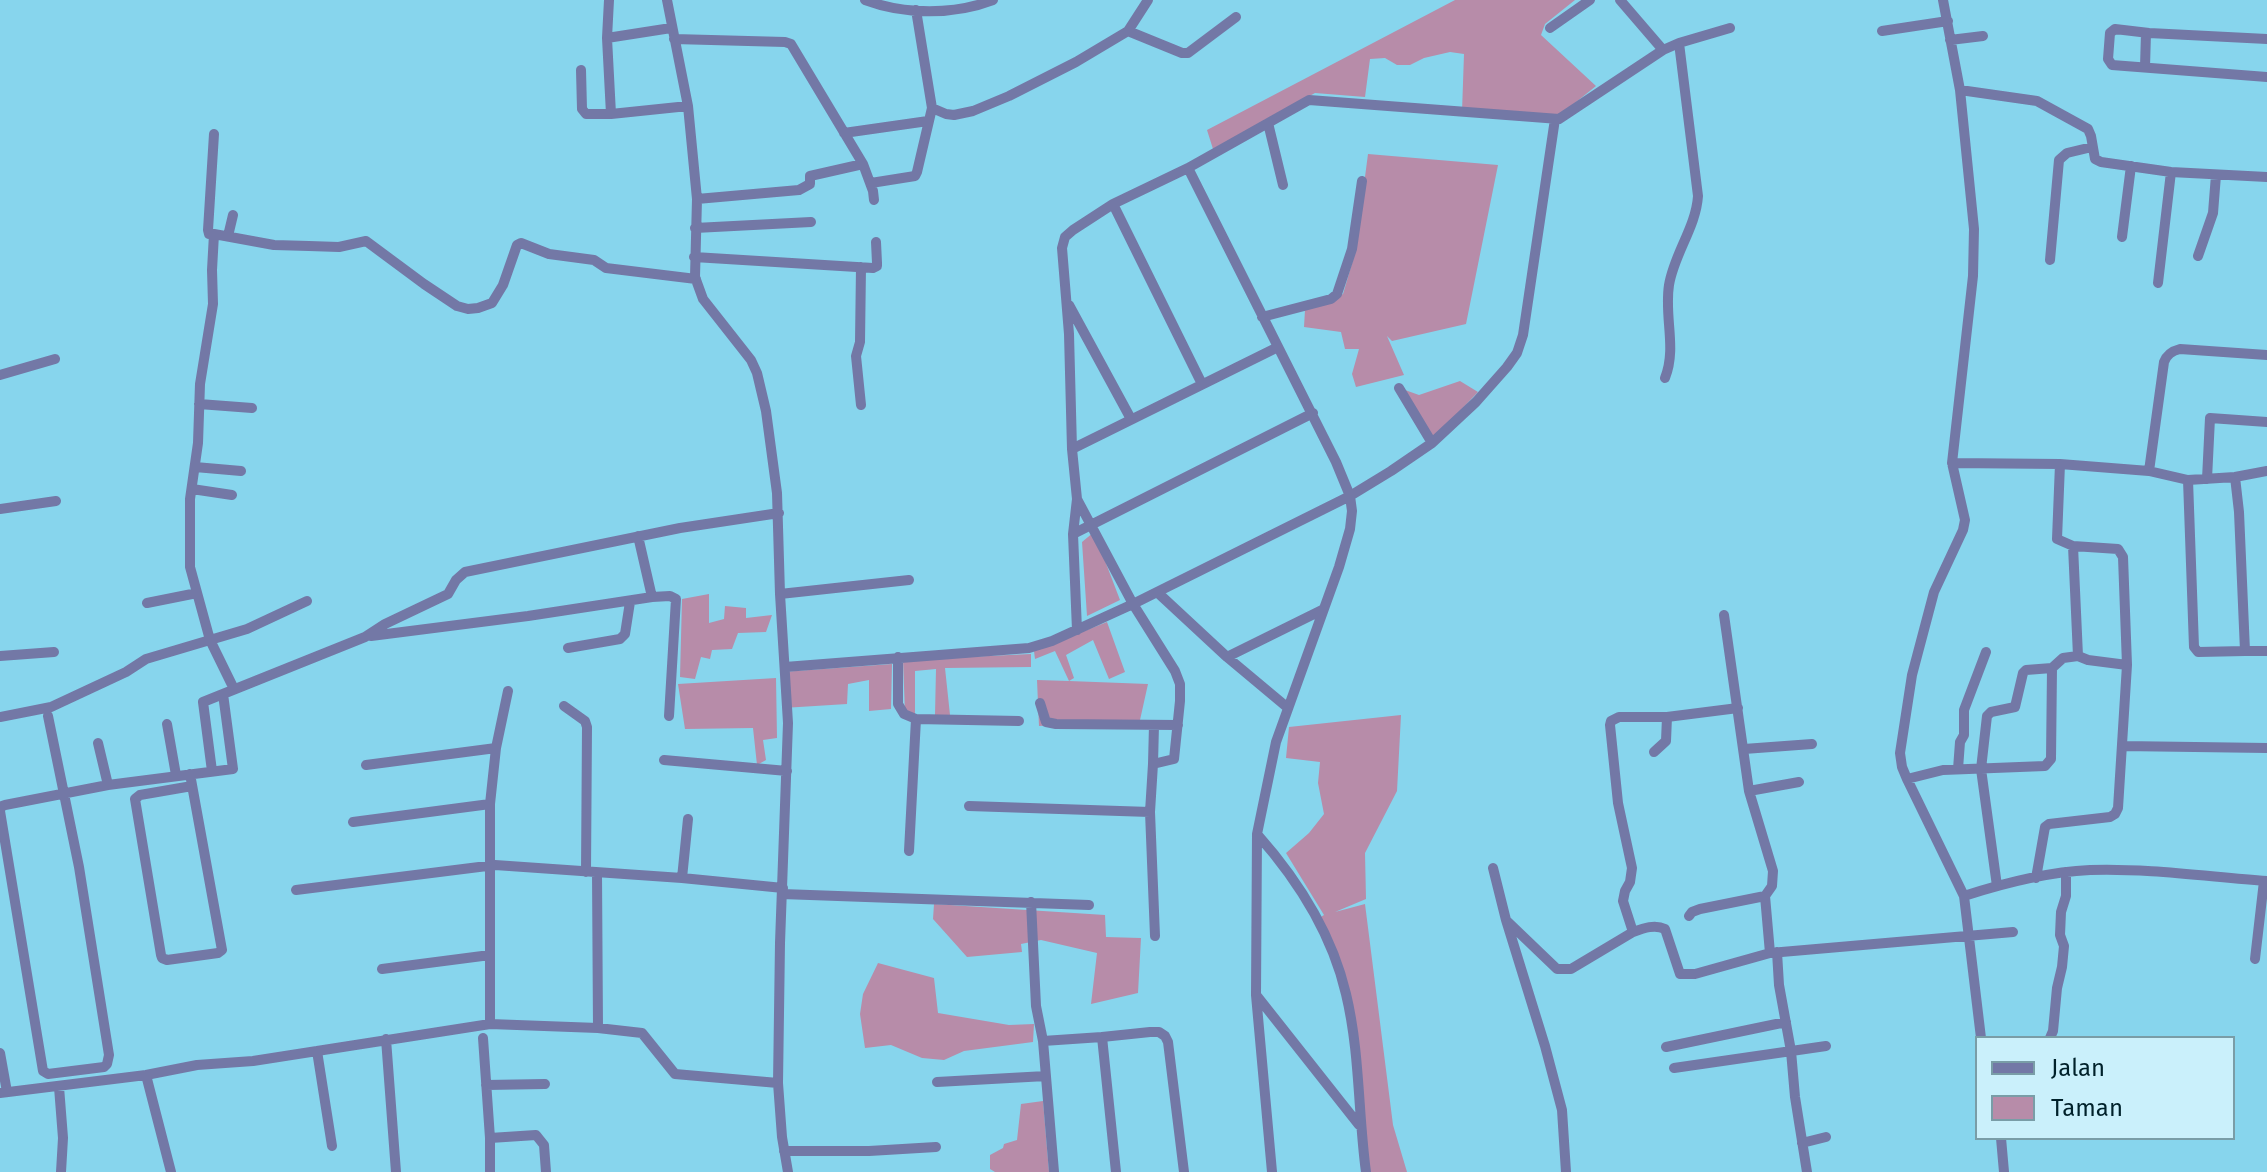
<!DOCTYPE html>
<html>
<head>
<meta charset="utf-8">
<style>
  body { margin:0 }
  #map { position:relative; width:2267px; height:1172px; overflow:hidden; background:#87d5ed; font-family:"Fira Sans",sans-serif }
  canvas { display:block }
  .legend { position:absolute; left:1975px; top:1036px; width:260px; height:104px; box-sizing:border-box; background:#caf0fb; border:2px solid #799da7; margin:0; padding:10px 14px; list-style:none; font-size:24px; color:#00212a }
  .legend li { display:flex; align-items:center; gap:16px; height:40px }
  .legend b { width:40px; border:2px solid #799da7 }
</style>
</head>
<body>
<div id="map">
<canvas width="2267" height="1172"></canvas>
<ul class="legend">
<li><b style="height:10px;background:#7378a6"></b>Jalan</li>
<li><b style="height:22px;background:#b78ca9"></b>Taman</li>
</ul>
</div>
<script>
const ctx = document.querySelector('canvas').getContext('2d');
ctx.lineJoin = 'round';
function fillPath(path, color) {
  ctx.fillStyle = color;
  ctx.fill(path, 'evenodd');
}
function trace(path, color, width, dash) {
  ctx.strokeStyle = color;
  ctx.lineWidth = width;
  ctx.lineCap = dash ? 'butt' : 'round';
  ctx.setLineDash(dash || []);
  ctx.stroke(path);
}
const green = new Path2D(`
  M1455 0H1575L1545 24 1541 35 1596 86 1555 119 1462 112 1464 54 1450 52 1424 58 1410 65H1397L1385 58 1370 59 1365 97 1315 93 1213 149 1207 130Z
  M1368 154 1498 165 1466 324 1392 341 1387 336 1404 375 1356 387 1352 374 1359 349H1345L1341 332 1304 327 1305 310 1343 294 1355 253Z
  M1460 381 1478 392 1434 438 1405 390 1419 395Z
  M1094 532 1120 600 1087 616 1082 542Z
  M709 594V623L724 619 725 606 746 608V618L772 615 766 632 738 633 732 649 712 650 710 659 701 657 695 679 680 677 682 599Z
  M1107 622 1125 672 1109 679 1093 640 1066 655 1074 678 1069 681 1148 684 1140 720 1039 726 1037 680 1069 681 1055 651 1035 659 1034 651Z
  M1031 654V667L945 668 950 715H935L936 669 915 671V714L905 713 903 660Z
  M892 664 891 709 869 711V680L848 684 847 704 783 708 782 672Z
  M776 678 777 738 763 740 766 760 757 765 753 728 685 729 678 684Z
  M1401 715 1397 791 1365 853 1366 899 1335 912 1365 904 1393 1125 1407 1172H1367L1348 1007 1319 918 1324 915 1286 853 1309 833 1324 814 1318 783 1320 762 1286 758 1289 727Z
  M934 904 1105 915 1106 937 1141 938 1138 993 1091 1004 1097 953 1041 940 1021 944 1022 952 967 957 933 919Z
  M878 963 934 978 938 1013 1009 1025 1034 1024 1033 1042 964 1051 944 1060 922 1058 891 1045 865 1048 860 1014 863 994Z
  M1043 1101 1049 1172H995L990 1169V1155L1003 1148 1004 1144 1017 1140 1021 1104Z`);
const minor = new Path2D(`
  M609 0 607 38 611 114
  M667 0 688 106 697 199 695 277 703 299 751 360 757 373 766 411 777 493 780 594 788 723 780 943 778 1083 782 1137 788 1172
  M865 0C905 15 954 15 993 0
  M1620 0 1663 50
  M1943 0 1960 90 1974 229 1973 276 1952 463 1965 520 1963 530 1934 592 1912 675 1900 753 1902 767 1907 779 1964 896 1981 1038
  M916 10 932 108 946 114 954 115 973 111 1009 96 1076 62 1128 31 1148 0
  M1550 28 1590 0
  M1128 31 1182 53H1188L1236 17
  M1882 31 1948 21
  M607 38 671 28
  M674 39 785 42 791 44 863 164 873 191 874 200
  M2267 39 2149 33 2115 29 2110 33 2108 59 2112 65 2267 77
  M1950 40 1983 36
  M2145 67 2146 33
  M581 70 582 109 586 114H611L688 106
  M1960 90 2037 101 2088 129 2091 136 2095 159 2101 162 2171 172 2267 177
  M1268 123 1283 185
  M844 133 928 121
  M214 134 208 230 209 234H214L212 270 213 304 200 384 198 443 190 499V567L210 640 234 689
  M1188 168 1336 462 1350 496 1352 511 1350 529 1339 567 1276 742 1257 834 1256 995 1272 1172
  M871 183 915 176 917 172 932 108
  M697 199 799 190 810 184V176L863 164
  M1113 204 1202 384
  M695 228 811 222
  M214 234 274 245 309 246 339 247 366 241 424 284 457 306 468 309 478 308 492 303 503 285 517 245 521 243 549 254 594 260 606 268 696 279
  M228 236 233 215
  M2122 237 2131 166
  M2198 256 2213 213 2216 175
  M694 257 873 268 877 266V263L876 242
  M2050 260 2059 160 2067 153 2092 147
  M861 267 860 342 856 356 861 405
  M2158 283 2171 172
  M1069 305 1131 419
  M1262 317 1331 299 1337 294 1352 249 1362 181
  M0 375 55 359
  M1665 378C1677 348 1664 317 1669 285 1674 254 1696 227 1698 196L1679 43 1730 28
  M1399 388 1432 443
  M199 404 252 408
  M1072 449 1278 347
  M1952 463 2060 464 2149 471 2188 480 2235 477 2267 471
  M2060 464 2057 539 2073 546 2118 549 2123 557 2127 665
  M195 467 241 471
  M2149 471 2164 362C2167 354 2172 351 2180 349L2267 355
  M2207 479 2210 418 2267 422
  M2188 480 2194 647 2198 652 2245 651 2239 512 2235 477
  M192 489 232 495
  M1077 499 1133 604 1175 671 1180 684V701L1174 759 1153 764 1150 812 1155 936
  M0 509 56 501
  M1073 534 1313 413
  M1157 592 1227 657 1322 610
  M780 594 909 580
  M652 597 670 596 676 599 669 716
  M147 603 197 593
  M1724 615 1749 791 1773 871 1772 886 1765 896 1770 953
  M1077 630 1073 534 1077 499 1072 449 1069 334 1062 248 1065 237 1073 230 1113 204 1188 168 1309 100 1559 119 1663 50 1679 43
  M371 636 528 616 652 597 638 536
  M568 648 620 639 625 634 630 602
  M2245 651H2267
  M0 656 54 652
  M898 657V704L904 714 916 719 1019 721
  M1227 657 1288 708
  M785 667 1029 648 1052 641 1133 604 1350 496 1391 471 1432 443 1476 402 1507 367 1517 353 1523 335 1555 119
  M1040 703 1046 722 1056 724 1178 725
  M564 706 585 721 587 727 586 872
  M1738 708 1667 717H1619L1611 721 1610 725 1618 803 1632 868 1630 882 1625 891 1623 901 1633 932C1644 928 1655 924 1665 929L1680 974H1695L1770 953 2013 932
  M0 717 51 707 126 672 146 659 247 629 307 601
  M167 724 176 775
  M98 743 108 785
  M2122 746 2267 748
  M1744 749 1812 744
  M1654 752 1666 741 1667 717
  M664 760 787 771
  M1153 764 1154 725
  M366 765 496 748
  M1958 769 1960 742 1964 735V710L1986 652
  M212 771 203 702 365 637 385 624 448 594 456 580 465 572 680 528 779 513
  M190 774 222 950 218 953 167 960 162 958 161 955 135 799 140 795 192 786
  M1907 779 1943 770 2045 766 2051 759 2052 668 2063 658 2078 656
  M1749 791 1799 782
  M969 806 1150 812
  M0 810 2 806 5 805 108 785 233 769 223 694
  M0 811 43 1071 48 1074 104 1067 107 1064 109 1055 79 867 48 716
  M353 822 490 804
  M1257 834C1297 879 1332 934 1346 994 1360 1052 1358 1113 1366 1172
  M909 851 916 719
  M1493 868 1506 920 1545 1046 1562 1110 1566 1172
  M597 873 598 1028
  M682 878 688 819
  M2036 878 2045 827 2049 824 2110 817 2115 814 2118 808 2127 665 2088 660 2078 656 2073 546
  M1997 886 1981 769 1987 716 1991 712 2015 707 2023 673 2026 670 2052 668
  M296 890 495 865 682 878 783 888
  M782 894 1089 905
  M1964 896C2004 883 2048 872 2090 870 2147 868 2210 877 2267 881
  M1031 902 1036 1006 1043 1041
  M1689 916 1692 912 1700 909 1765 896
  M1508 922 1557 969H1571L1633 932
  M1777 952 1779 985 1791 1051 1795 1097 1807 1172
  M2255 959 2264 881
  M382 969 490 955
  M1257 996 1359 1125
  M490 1024V804L496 748 508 691
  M1102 1037 1116 1172
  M483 1038 490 1138V1172
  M2050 1038 2053 1031 2057 988 2062 967 2064 946 2060 935 2061 912 2066 896V872
  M386 1039 396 1172
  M1666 1047 1786 1022
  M317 1051 332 1146
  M0 1053 7 1092
  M1674 1068 1826 1046
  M146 1075 171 1172
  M937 1082 1046 1076
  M486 1085 545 1084
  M59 1087 63 1138 61 1172
  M0 1093 146 1075 197 1065 253 1061 490 1024 598 1028 642 1033 675 1074 778 1083
  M490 1138 536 1135 544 1145 546 1172
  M2001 1138 2004 1172
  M1802 1143 1826 1137
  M784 1151H869L936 1147
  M1054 1172 1043 1041 1102 1037 1150 1032H1159L1165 1036 1168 1042 1184 1172`);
fillPath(green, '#b78ca9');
trace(minor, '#7378a6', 10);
</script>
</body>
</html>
